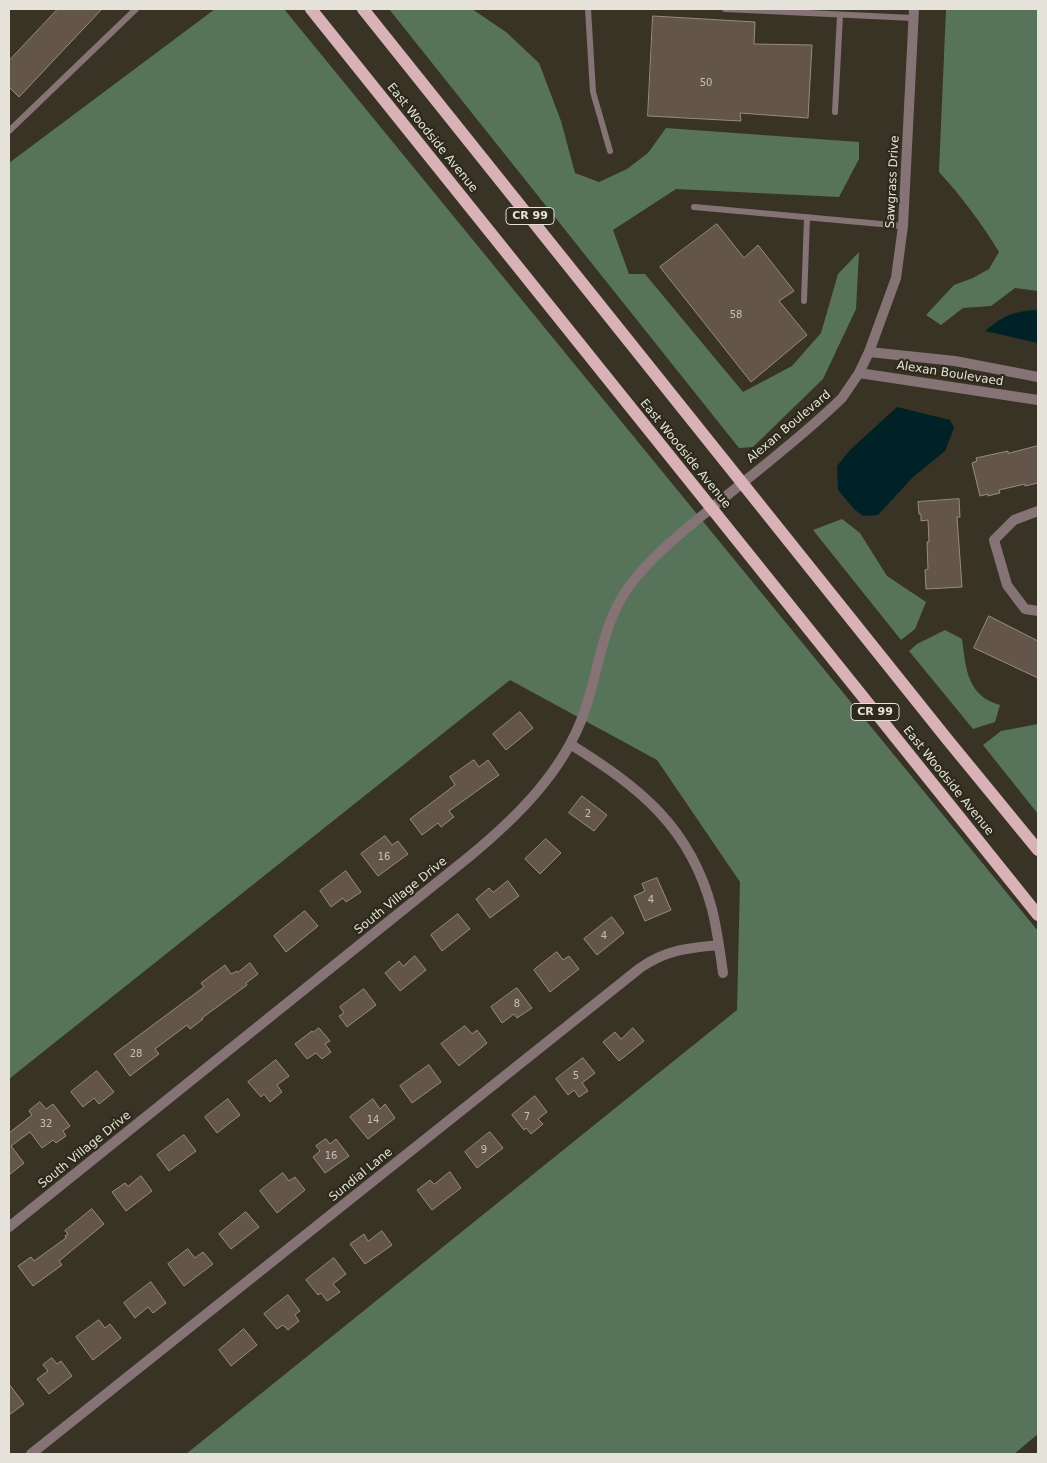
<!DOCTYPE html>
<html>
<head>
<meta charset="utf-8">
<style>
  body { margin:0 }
  #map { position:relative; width:1047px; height:1463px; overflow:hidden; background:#383324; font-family:"DejaVu Sans",sans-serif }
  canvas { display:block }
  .frame { position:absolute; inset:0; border:10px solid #e5e3d9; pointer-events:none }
</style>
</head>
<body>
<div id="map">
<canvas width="1047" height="1463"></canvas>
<div class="frame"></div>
</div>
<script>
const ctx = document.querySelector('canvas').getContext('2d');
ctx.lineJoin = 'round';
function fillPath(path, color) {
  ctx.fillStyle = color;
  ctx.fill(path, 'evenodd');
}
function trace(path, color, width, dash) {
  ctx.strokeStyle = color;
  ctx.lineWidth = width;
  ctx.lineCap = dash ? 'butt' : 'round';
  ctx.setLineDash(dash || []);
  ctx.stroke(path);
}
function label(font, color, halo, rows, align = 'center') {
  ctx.font = font + ' "DejaVu Sans",sans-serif';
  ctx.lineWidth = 4.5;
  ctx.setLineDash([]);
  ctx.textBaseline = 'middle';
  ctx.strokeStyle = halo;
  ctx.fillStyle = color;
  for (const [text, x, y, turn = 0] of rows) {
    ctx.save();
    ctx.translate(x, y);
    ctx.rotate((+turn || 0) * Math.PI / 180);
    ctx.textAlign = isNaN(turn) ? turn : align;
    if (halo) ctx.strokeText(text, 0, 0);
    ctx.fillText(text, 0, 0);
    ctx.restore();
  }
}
const forest = new Path2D(`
  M215 9H284L1038 931V1434L1014 1454H186L737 1010 740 882 657 760 510 680 9 1079V163Z
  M389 9H472L506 32 539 63 561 121 575 173 599 182 627 169 648 153 666 128 859 142V159L839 197 676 189 613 230 629 274H645L743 392 792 366 821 333 838 274 859 252 856 309 823 379 753 447 739 448Z
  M946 9H1038V291L1015 288 991 306 963 308 941 325 926 315 954 285 973 278 989 269 999 252C982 224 962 197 939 172Z
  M842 519 860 533 887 576 926 602 915 629 901 640 813 530Z
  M945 630 962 639C966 669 967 696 1000 705L995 722 973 729 909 651 917 644Z
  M1038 724V814L983 745 1001 731Z`);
const water = new Path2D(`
  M1034 310 1038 311V343L985 331C1002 317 1011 312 1034 310Z
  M897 407 950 420 954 428 945 451 912 478 878 515 863 516 854 509 838 490 837 466 850 450Z`);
const building = new Path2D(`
  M58 9H102L19 97 9 87V61Z
  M653 16 755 22 754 44 812 45 808 118 740 113 741 121 648 116Z
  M717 224 744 258 758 245 794 291 779 301 807 335 751 382 660 267Z
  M1038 446V483L1025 486V484L999 490 1000 493 988 496V494L980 496 972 463 977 461 976 458 1008 451V453Z
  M959 499 960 517H957L962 587 926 589 925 570 928 569 927 542H929L928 520 921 521V514H919L918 502Z
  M989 616 1038 641V678L974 648Z
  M520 712 533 728 506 750 493 734Z
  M474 760 479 767 488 760 499 775 449 811 454 817 441 827 438 823 422 835 410 819 455 785 450 777Z
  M582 796 607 815 594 831 569 813Z
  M385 836 392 845 398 841 408 854 378 876 361 854Z
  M546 839 561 853 540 874 525 859Z
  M346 871 361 892 346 902 343 898 331 907 320 891Z
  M657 878 671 910 645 921 634 896 645 891 642 884Z
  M508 881 519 896 490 918 476 899 489 888 493 892Z
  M305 911 318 926 286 952 274 936Z
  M458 914 470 929 442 951 431 935Z
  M612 917 624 933 597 955 584 939Z
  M557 952 563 960 569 956 579 969 550 992 534 970Z
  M415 956 426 970 400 991 385 973 399 961 403 966Z
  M250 963 258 974 246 983 247 985 202 1018 203 1019 190 1029 187 1025 155 1049 159 1054 130 1076 114 1054 204 987 201 983 225 965 231 974 237 971 238 972Z
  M517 988 532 1008 517 1018 514 1014 502 1023 491 1007Z
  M364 989 376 1005 347 1027 339 1016 344 1013 340 1007Z
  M465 1026 472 1034 477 1030 487 1043 459 1066 441 1044Z
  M319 1028 330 1041 325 1044 331 1052 322 1059 316 1053 307 1059 295 1044 312 1031 313 1032Z
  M633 1028 644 1041 619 1061 603 1042 615 1032 621 1039Z
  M583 1058 595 1073 582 1083 588 1091 579 1097 574 1090 568 1095 556 1079Z
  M276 1060 289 1076 277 1085 282 1092 270 1102 264 1094 261 1097 248 1082Z
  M429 1065 441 1082 412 1103 400 1086Z
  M97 1071 114 1092 99 1104 94 1098 83 1107 71 1092Z
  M535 1096 547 1112 538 1119 543 1124 531 1134 526 1128 524 1130 512 1115Z
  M228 1099 240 1115 217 1133 205 1117Z
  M373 1099 380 1109 385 1104 395 1118 368 1139 350 1117Z
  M40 1102 46 1109 53 1104 70 1126 63 1131 66 1136 56 1143 53 1140 42 1148 30 1132 11 1146 24 1163 9 1175V1133L32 1115 29 1111Z
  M490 1132 503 1148 477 1168 465 1152Z
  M184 1135 196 1151 169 1171 157 1155Z
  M326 1139 330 1144 336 1139 349 1156 325 1173 313 1157 320 1151 316 1146Z
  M450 1172 461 1188 432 1210 417 1190 430 1180 434 1184Z
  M283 1173 289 1181 295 1177 305 1190 277 1213 260 1191Z
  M141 1176 152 1191 126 1211 112 1192 125 1183 128 1186Z
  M92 1209 104 1224 59 1261 62 1265 33 1286 18 1266 31 1257 34 1261 66 1238 65 1236 68 1234 65 1231Z
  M246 1212 259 1227 231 1249 219 1234Z
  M382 1231 392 1245 365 1264 350 1244 364 1234 368 1241Z
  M188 1249 195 1258 203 1252 213 1264 184 1286 168 1264Z
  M334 1258 346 1274 333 1284 340 1292 327 1301 321 1293 318 1295 306 1280Z
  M151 1282 166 1303 153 1313 148 1307 135 1318 124 1303Z
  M288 1295 300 1311 295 1315 299 1321 288 1330 283 1325 277 1329 264 1314Z
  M99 1320 105 1328 110 1324 121 1338 93 1360 76 1337Z
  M244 1329 257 1345 231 1366 219 1350Z
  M52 1358 57 1364 61 1361 72 1376 49 1394 37 1379 48 1371 43 1365Z
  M9 1384 24 1404 9 1415Z`);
const lane = new Path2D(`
  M588 9 593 92 610 151
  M725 9 913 18
  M835 112 840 15
  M9 131 136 9
  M694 207 903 226
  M804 301 807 217`);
const street = new Path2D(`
  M869 352 955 361 1038 377
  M859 373 1038 400
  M1038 511 1014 520 994 540 1007 585 1025 609 1038 611
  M570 744C639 787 690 826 712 909 717 929 720 951 723 973
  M9 1227 470 856C517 817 563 772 584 713 599 671 602 622 630 585 652 556 681 533 709 510 754 473 801 438 842 398L859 373 869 352 896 278 903 226 914 9
  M31 1454 640 968C666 950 687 948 719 945`);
const primary = new Path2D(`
  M311 9 1038 915
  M363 9 947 739 1038 850`);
const numberNames = [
  ["50",706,83],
  ["58",736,315],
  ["2",588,814],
  ["16",384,857],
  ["4",651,900],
  ["4",604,936],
  ["8",517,1004],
  ["28",136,1054],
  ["5",576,1076],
  ["7",527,1117],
  ["14",373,1120],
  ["32",46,1124],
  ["9",484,1150],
  ["16",331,1156]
];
const shields = [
  [530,216,48],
  [875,712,48]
];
const shieldNames = [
  ["CR 99",530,216],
  ["CR 99",875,712]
];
const streetNames = [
  ["East Woodside Avenue",432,138,51],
  ["Sawgrass Drive",893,182,-87],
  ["Alexan Boulevaed",950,374,9],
  ["Alexan Boulevard",789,427,-40],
  ["East Woodside Avenue",685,454,51],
  ["East Woodside Avenue",948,781,51],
  ["South Village Drive",401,896,-39],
  ["South Village Drive",85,1150,-39],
  ["Sundial Lane",361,1175,-39]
];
fillPath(forest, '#57745a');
fillPath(water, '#002227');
fillPath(building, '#635549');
trace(building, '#9a8b7e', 1);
trace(lane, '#867375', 6);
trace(street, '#867375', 10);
trace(primary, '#d8b2b6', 12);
label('10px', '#c4c0b5', null, numberNames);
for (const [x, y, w] of shields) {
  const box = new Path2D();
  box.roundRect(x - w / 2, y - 8.5, w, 17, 4);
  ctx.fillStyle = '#2d291b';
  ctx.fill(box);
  trace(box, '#e5e3d9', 1);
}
label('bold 11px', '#e5e3d9', null, shieldNames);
label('12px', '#e5e3d9', '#2d291b', streetNames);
</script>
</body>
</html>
